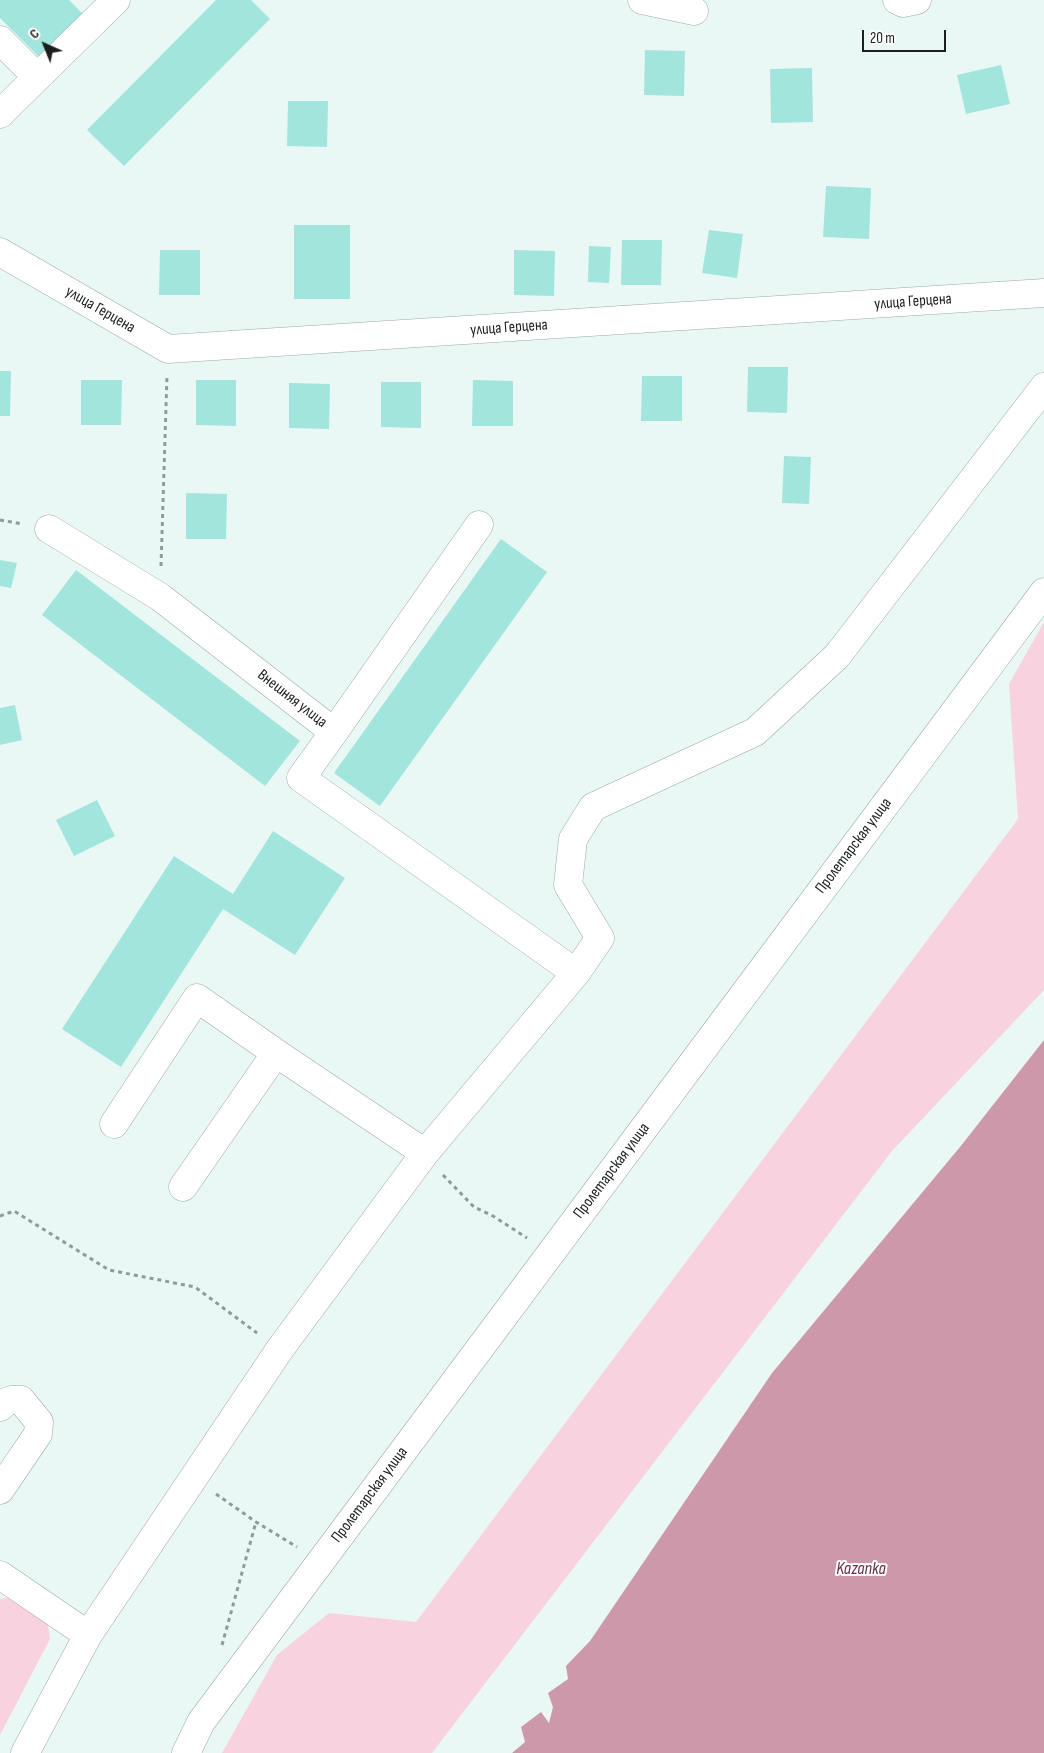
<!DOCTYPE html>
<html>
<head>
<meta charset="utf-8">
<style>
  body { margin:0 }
  #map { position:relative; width:1044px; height:1753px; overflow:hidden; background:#e9f8f5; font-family:"Sofia Sans Condensed",sans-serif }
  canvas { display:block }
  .north { position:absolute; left:20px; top:20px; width:50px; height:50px; -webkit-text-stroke:4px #fff; paint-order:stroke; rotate:316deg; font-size:14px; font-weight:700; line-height:20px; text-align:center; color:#1a1f1e }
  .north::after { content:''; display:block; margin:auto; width:18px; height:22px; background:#1a1f1e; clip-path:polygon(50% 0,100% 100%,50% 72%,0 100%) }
  .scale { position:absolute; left:862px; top:30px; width:84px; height:22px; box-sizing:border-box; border:2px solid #1a1f1e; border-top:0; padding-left:6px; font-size:15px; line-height:18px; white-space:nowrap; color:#1a1f1e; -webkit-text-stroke:4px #fff; paint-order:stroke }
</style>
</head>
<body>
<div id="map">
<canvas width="1044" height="1753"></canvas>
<div class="north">С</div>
<div class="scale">20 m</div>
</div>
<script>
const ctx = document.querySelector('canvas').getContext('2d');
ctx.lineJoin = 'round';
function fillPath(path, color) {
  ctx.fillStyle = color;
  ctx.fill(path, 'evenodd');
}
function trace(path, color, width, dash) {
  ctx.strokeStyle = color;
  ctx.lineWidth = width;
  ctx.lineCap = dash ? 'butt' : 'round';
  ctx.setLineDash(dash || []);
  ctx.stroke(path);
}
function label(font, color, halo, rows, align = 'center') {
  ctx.font = font + ' "Sofia Sans Condensed",sans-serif';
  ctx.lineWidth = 4;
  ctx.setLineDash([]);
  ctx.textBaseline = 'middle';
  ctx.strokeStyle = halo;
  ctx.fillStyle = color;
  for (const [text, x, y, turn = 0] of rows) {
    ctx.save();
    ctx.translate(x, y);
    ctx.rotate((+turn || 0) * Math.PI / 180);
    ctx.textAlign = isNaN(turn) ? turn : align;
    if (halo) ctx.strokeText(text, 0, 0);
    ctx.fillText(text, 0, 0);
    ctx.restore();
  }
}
const green = new Path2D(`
  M1044 622V990L892 1151 432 1753H222L277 1655 329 1613 416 1622 1018 819 1009 684Z
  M11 1597 48 1625 50 1639 0 1735V1599Z`);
const water = new Path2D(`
  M1044 1040V1753H512L525 1742 521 1727 541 1712 549 1723 553 1707 548 1693 568 1679 566 1666 590 1641 772 1373 960 1147Z`);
const building = new Path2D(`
  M0 0H69L84 15 40 58 0 18Z
  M216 0H251L270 19 124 166 87 130Z
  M645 50 685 51 684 96 644 95Z
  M1001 65 1010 104 966 114 957 75Z
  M812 68 813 122 771 123 770 69Z
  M288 101H328L327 147 287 146Z
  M826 186 871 188 869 239 823 237Z
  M294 225H350V299H294Z
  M709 230 743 234 737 278 702 273Z
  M622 240H662L661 285H621Z
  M589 246 611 247 609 283 588 282Z
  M160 250H200V295H159Z
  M514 250 555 251 554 296 514 295Z
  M748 367H788L787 413 747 412Z
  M0 371H11L10 416H0Z
  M642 376H682V421H641Z
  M81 380H122L121 425H81Z
  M196 380H236V426L196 425Z
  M473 380 513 381V426H472Z
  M381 382H421V428L381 427Z
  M289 383 330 384 329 429 289 428Z
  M784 456 811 457 809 504 782 503Z
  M186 493 227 494 226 539H186Z
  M501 539 547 572 380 806 334 773Z
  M0 560 17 563 11 588 0 586Z
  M76 570 300 741 265 786 42 615Z
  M15 705 22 740 0 745V708Z
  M97 800 115 836 74 856 56 820Z
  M273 831 345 878 295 955 223 909 121 1067 62 1029 174 856 233 894Z`);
const path = new Path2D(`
  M0 520 23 524
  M161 566 167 375
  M443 1175 474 1207 493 1216 527 1238
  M0 1216 14 1211 109 1270 195 1287 257 1333
  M216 1494 256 1522 297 1547
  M222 1645 256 1522`);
const minor = new Path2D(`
  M642 0 694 11
  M897 0 903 3 917 0
  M0 40 37 77
  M0 114 116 0
  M0 252 168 349 1044 293
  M49 529 160 597 334 732 301 778 576 973
  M334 732 479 525
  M114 1124 197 998 276 1053
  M183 1187 276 1053 425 1153
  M0 1407C7 1400 12 1399 21 1400L39 1422 38 1434 0 1490
  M0 1575 88 1635
  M25 1753 88 1635 280 1349 425 1153 576 973 600 938 568 885 573 839 593 807 755 732 837 656 1044 387
  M186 1753 201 1722 1044 592`);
const streetNames = [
  ["улица Герцена",913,302,-4],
  ["улица Герцена",100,310,30],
  ["улица Герцена",509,328,-4],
  ["Внешняя улица",292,699,38],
  ["Пролетарская улица",854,846,-53],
  ["Пролетарская улица",612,1171,-53],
  ["Пролетарская улица",370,1495,-53]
];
const waterNames = [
  ["Kazanka",861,1569]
];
fillPath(green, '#f8d2df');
fillPath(water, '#ce98ab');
fillPath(building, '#a2e5dc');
trace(minor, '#9ba9a7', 29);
trace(path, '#909b99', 3, [4, 4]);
trace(minor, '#fff', 28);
label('16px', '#1a1f1e', '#fff', streetNames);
label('italic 18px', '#6e2c47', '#fff', waterNames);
</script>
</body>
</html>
